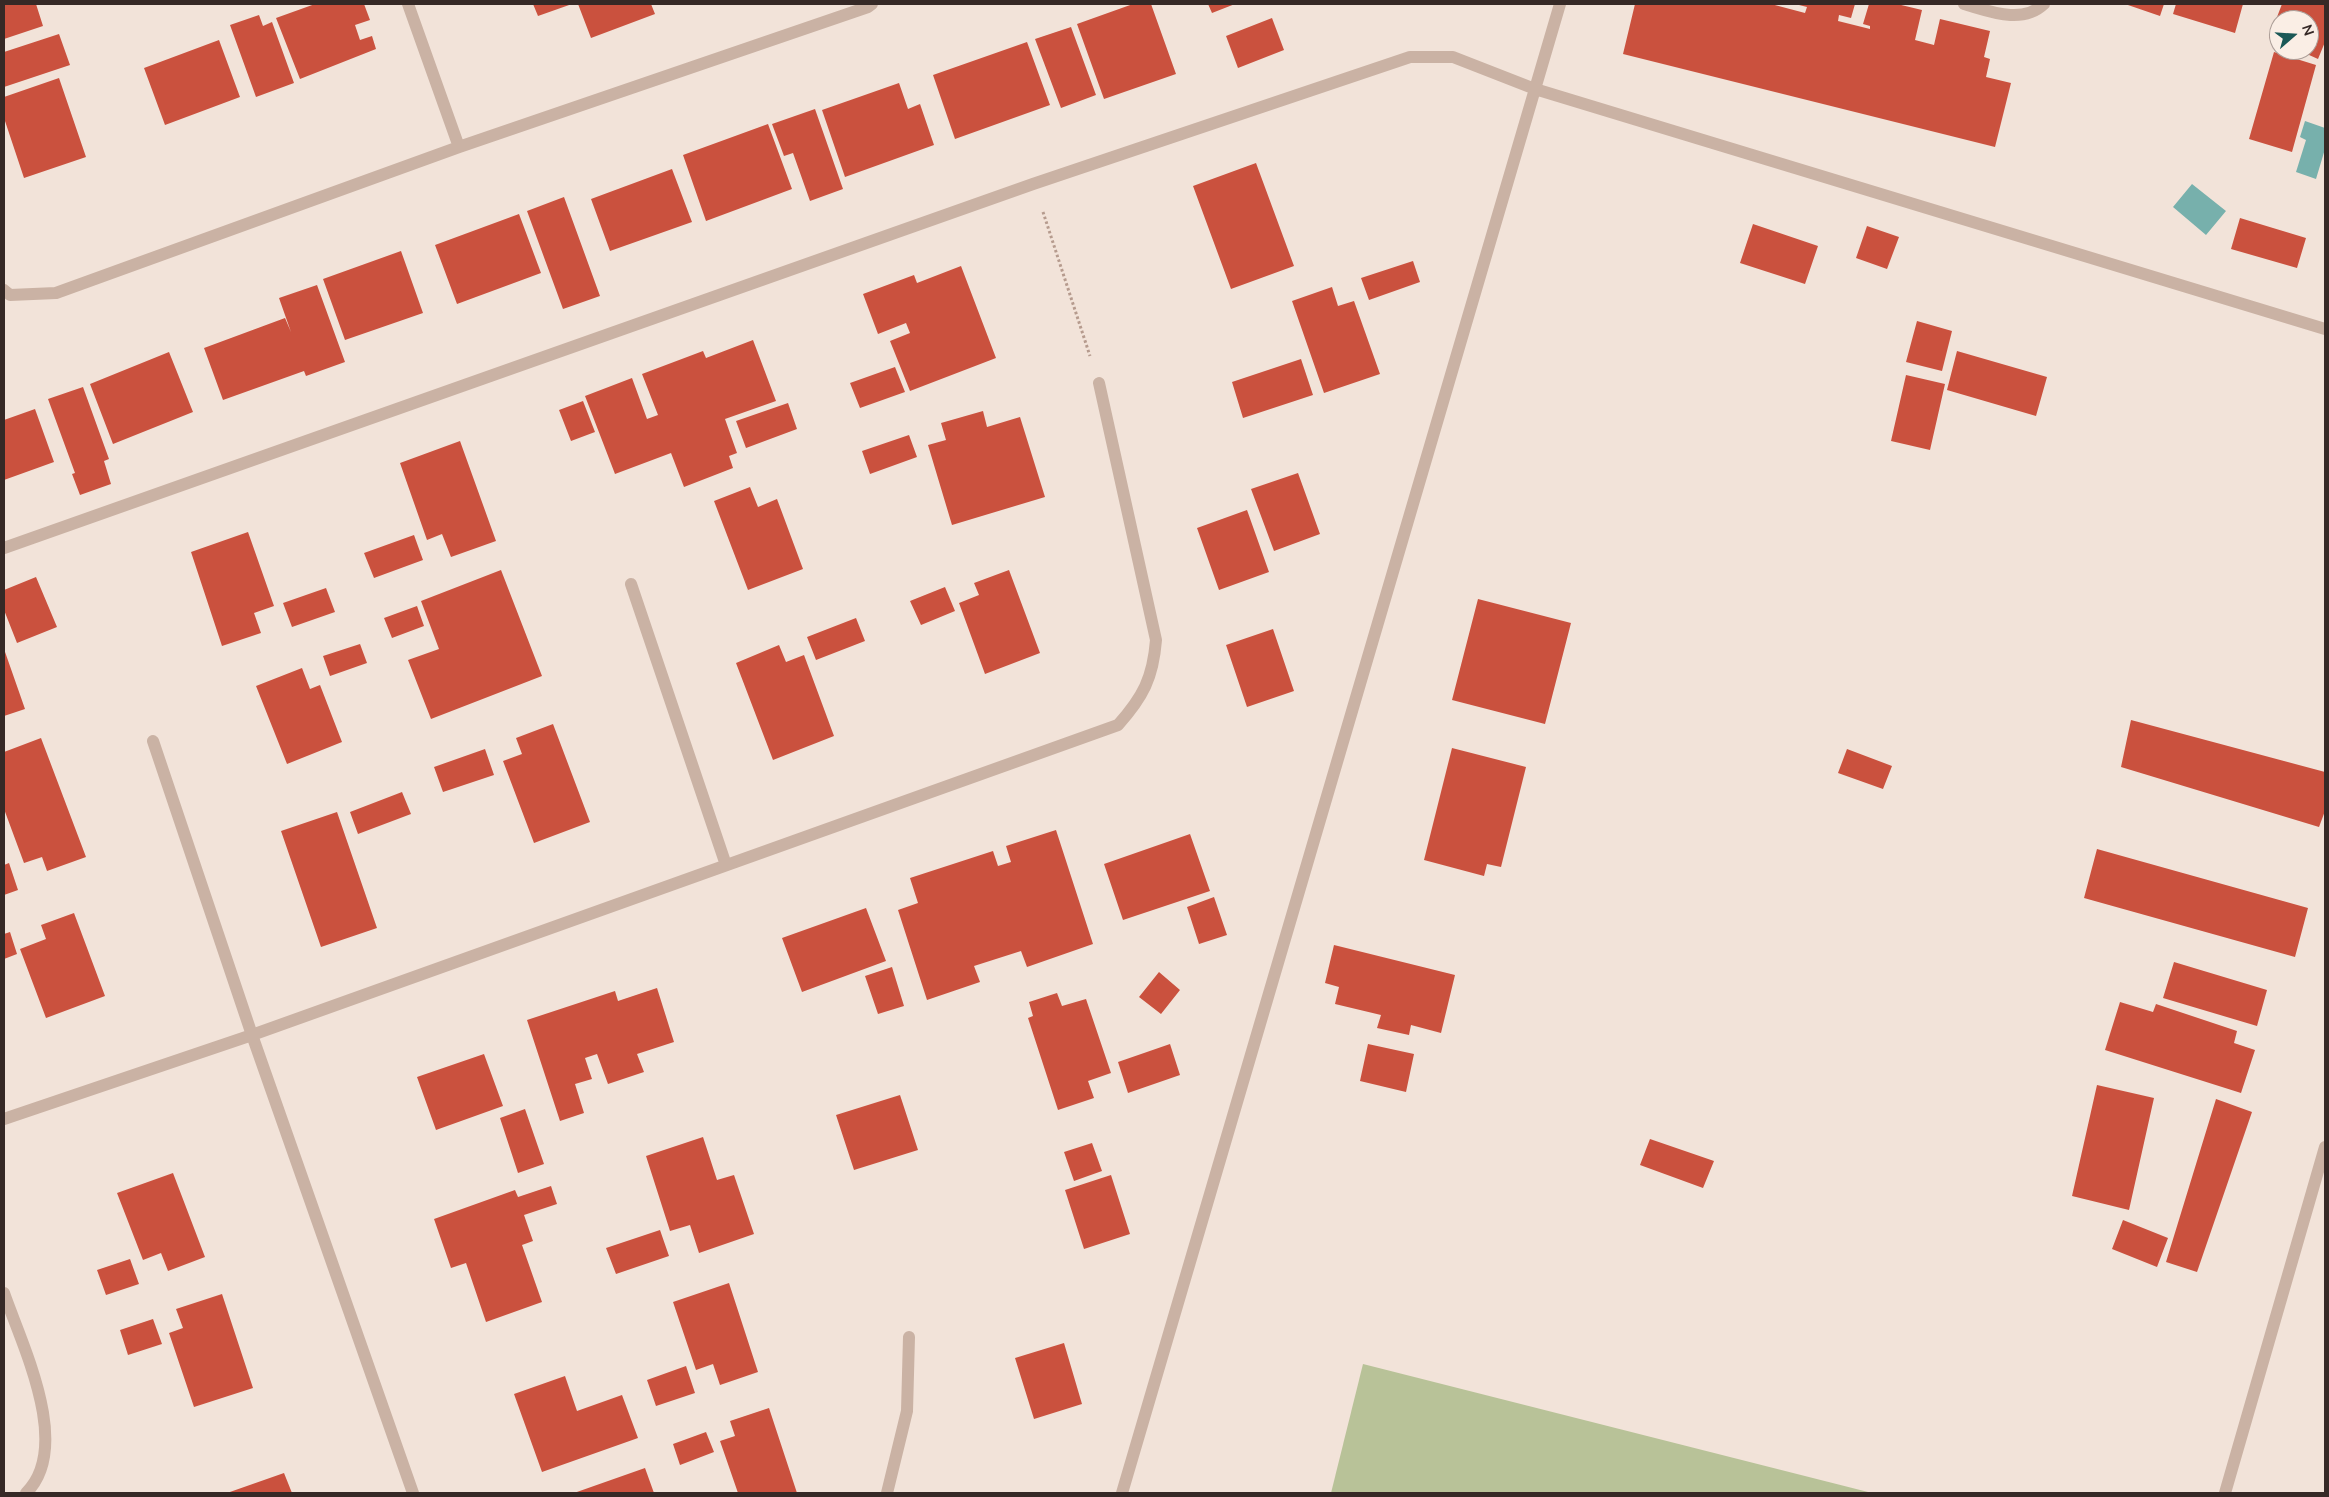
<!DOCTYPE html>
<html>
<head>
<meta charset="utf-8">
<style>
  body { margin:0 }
  #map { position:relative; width:2329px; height:1497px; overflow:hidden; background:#f2e3d9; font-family:"Nunito Sans",sans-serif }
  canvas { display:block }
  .frame { position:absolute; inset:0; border:5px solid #362926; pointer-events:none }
  .north { position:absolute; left:2269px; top:10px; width:50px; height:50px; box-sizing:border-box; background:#faeee5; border:1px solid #ac9f99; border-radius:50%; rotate:71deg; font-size:14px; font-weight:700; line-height:20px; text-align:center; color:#362926 }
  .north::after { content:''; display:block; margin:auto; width:18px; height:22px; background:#1a5856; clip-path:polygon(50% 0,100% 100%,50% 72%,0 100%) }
</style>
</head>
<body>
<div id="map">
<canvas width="2329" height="1497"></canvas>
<div class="frame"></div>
<div class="north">N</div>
</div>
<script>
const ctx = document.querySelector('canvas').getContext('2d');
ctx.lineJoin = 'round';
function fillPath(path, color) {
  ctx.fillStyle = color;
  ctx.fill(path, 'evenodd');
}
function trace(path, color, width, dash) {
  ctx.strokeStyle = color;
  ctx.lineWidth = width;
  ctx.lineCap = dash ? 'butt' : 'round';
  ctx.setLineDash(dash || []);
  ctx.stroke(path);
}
const green = new Path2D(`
  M1363 1364 1872 1493H1331Z`);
const water = new Path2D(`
  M2305 121 2325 128V149L2316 179 2296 172 2306 140 2300 137Z
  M2192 184 2226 211 2206 235 2173 207Z`);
const building = new Path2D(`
  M4 4H36L43 26 4 39Z
  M315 4H364L370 20 355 25 360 40 372 36 376 49 300 79 276 18Z
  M533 4H572L538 16Z
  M578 4H651L655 14 591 38Z
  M1133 4H1151L1176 74 1104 99 1077 24Z
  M1208 4H1235L1212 13Z
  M1635 4H1771L1805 13 1807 7 1795 4H1855L1851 18 1839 15 1838 21 1870 29V26L1863 24 1869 4H1897L1922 10 1915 40 1934 45 1940 19 1990 31 1984 57 1990 59 1986 77 2011 83 1995 147 1623 54Z
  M2125 4H2164L2160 16Z
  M2176 4H2243L2235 33 2173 14Z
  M2282 4H2325V42L2318 59 2298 50H2309V20H2279V42L2269 38Z
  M259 15 263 26 272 22 294 83 256 97 230 25Z
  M1272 18 1284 50 1238 68 1226 36Z
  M1071 27 1096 95 1061 108 1035 39Z
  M59 34 70 65 4 87V52Z
  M219 40 240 97 165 125 144 68Z
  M1027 42 1050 105 955 139 933 75Z
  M2274 52 2316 65 2292 152 2249 139Z
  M59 78 86 157 24 178 4 118V97Z
  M899 83 908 109 920 104 934 145 845 177 822 110Z
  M815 109 843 189 810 201 793 153 784 156 772 124Z
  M768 124 792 189 706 221 683 155Z
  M1256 163 1294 266 1231 289 1193 186Z
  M672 169 692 222 610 251 591 199Z
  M564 197 600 296 563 309 527 211Z
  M519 214 541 273 457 304 435 245Z
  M2240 218 2306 238 2297 268 2231 249Z
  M1753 224 1818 246 1805 284 1740 263Z
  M1867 226 1899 237 1887 269 1856 258Z
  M401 251 423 313 345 340 323 279Z
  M1413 261 1420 282 1369 300 1361 278Z
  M961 266 996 358 910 391 890 341 910 333 906 323 878 334 863 294 914 275 917 283Z
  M317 285 345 362 306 376 304 371 223 400 204 348 285 318 291 332 279 298Z
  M1332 287 1338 306 1354 301 1380 374 1324 393 1292 301Z
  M1917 321 1952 331 1942 371 1906 362Z
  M753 340 776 401 725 419 737 453 729 456 733 468 684 487 671 453 615 474 585 396 632 378 647 419 658 415 642 374 703 351 706 358Z
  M1957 351 2047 377 2036 416 1947 390Z
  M169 352 193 412 113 444 90 384Z
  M1301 359 1313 395 1243 418 1232 382Z
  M895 367 905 392 860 408 850 383Z
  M1906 375 1945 384 1930 450 1891 441Z
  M83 387 109 459 104 461 111 484 80 495 72 474 75 473 48 399Z
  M583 401 595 432 571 441 559 410Z
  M788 403 797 429 746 448 736 421Z
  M35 409 54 462 4 480V420Z
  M983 411 987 427 1020 417 1045 497 952 525 928 445 946 440 941 423Z
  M909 435 917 457 870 474 862 451Z
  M460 441 496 541 451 557 442 534 427 540 400 463Z
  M1298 473 1320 534 1274 551 1251 489Z
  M750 487 758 507 777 499 803 569 748 590 714 501Z
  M1247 510 1269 572 1219 590 1197 528Z
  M248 532 274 606 254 613 261 633 222 646 191 552Z
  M414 535 423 560 374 578 364 553Z
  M501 570 542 676 431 719 408 660 439 649 421 601Z
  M1009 570 1040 653 985 674 959 603 979 595 974 583Z
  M36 577 57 627 17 643 4 610V590Z
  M945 587 955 611 921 625 910 601Z
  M326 588 335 612 292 627 283 603Z
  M1478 599 1571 623 1545 724 1452 700Z
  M417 606 424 626 392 638 384 618Z
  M856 618 865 641 816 660 807 637Z
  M1273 629 1294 691 1247 707 1226 645Z
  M360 644 367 663 330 676 323 656Z
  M779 645 786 662 804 655 834 736 773 760 736 663Z
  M4 649 25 709 4 716Z
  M302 668 310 689 320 685 342 742 287 764 256 686Z
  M2131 720 2325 772V811L2319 827 2121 767Z
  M553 724 590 822 534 843 503 761 522 754 516 738Z
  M41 738 86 857 47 871 42 857 24 863 4 809V752Z
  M1452 748 1526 767 1501 867 1487 864 1484 876 1424 860Z
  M485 749 494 775 443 792 434 767Z
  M1847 749 1892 766 1883 789 1838 773Z
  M402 792 411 814 358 834 350 812Z
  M337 812 377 928 321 947 281 831Z
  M1056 830 1093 944 1027 967 1021 951 974 966 980 982 927 1000 898 910 918 903 910 878 993 851 998 866 1011 862 1006 846Z
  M1190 834 1210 891 1123 920 1104 864Z
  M2097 849 2308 908 2295 957 2084 898Z
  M9 863 18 890 4 895V865Z
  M1214 897 1227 935 1199 944 1187 907Z
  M866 908 886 961 802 992 782 938Z
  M74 913 105 996 46 1018 20 949 46 939 41 925Z
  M10 932 17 954 4 959V934Z
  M1334 945 1455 975 1441 1033 1411 1025 1409 1035 1377 1028 1381 1015 1335 1004 1339 987 1325 983Z
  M2174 962 2267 990 2257 1026 2163 998Z
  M892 967 904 1006 878 1014 865 976Z
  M1159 972 1180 990 1161 1014 1139 997Z
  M657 988 674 1042 637 1054 644 1072 608 1084 597 1054 585 1058 592 1079 575 1084 584 1113 560 1121 527 1020 615 991 618 1001Z
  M1057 993 1062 1006 1086 999 1111 1073 1088 1081 1094 1098 1058 1110 1028 1018 1033 1016 1029 1002Z
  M2120 1002 2153 1012 2156 1004 2237 1031 2234 1043 2255 1050 2241 1093 2105 1050Z
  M1170 1044 1180 1075 1128 1093 1118 1062Z
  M1368 1044 1414 1054 1406 1092 1360 1081Z
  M484 1054 503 1106 436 1130 417 1077Z
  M2097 1085 2154 1098 2129 1210 2072 1196Z
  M900 1095 918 1150 854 1170 836 1115Z
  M2216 1099 2252 1112 2197 1272 2166 1262Z
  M525 1109 544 1164 518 1173 500 1118Z
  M703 1137 717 1180 734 1175 754 1234 699 1253 690 1225 670 1231 646 1156Z
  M1650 1139 1714 1161 1703 1188 1640 1165Z
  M1092 1143 1102 1171 1074 1181 1064 1152Z
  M173 1173 205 1257 168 1271 161 1253 143 1260 117 1193Z
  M1111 1175 1130 1234 1084 1249 1065 1190Z
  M551 1186 557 1204 524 1215 533 1241 522 1245 542 1302 486 1322 466 1263 451 1268 434 1219 515 1190 518 1197Z
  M2123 1220 2168 1238 2157 1267 2112 1249Z
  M660 1230 669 1256 616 1274 606 1248Z
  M130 1259 139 1284 106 1295 97 1270Z
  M729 1283 758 1372 720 1385 713 1364 696 1370 673 1302Z
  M222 1294 253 1388 194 1407 169 1333 183 1328 176 1309Z
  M153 1319 162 1344 128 1355 120 1330Z
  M1064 1343 1082 1404 1034 1419 1015 1358Z
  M686 1366 695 1393 656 1406 647 1380Z
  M565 1376 577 1411 622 1395 638 1438 542 1472 514 1394Z
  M769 1408 797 1493H738L720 1441 735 1436 730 1421Z
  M706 1432 714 1452 680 1465 673 1444Z
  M645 1468 654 1493H574Z
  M284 1473 292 1493H227Z`);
const path = new Path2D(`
  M1043 212 1090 356`);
const minor = new Path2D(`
  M408 4 459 147
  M1964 4C1989 11 2022 25 2044 4
  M4 290 10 295 56 293 459 147 868 7 872 4
  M4 548 1033 184 1410 57H1453L1535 89 2325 329
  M631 584 726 865
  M153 741 252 1035 413 1493
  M4 1119 252 1035 1118 725C1143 697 1153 678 1156 640L1099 383
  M4 1293C22 1345 73 1447 26 1493
  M887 1493 907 1411 909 1337
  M1122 1493 1560 4
  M2225 1493 2325 1147`);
fillPath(green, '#b8c298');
fillPath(water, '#77b0ac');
fillPath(building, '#ca513e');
trace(path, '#b69b8e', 3, [2.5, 2.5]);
trace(minor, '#cab2a4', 12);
</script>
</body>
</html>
